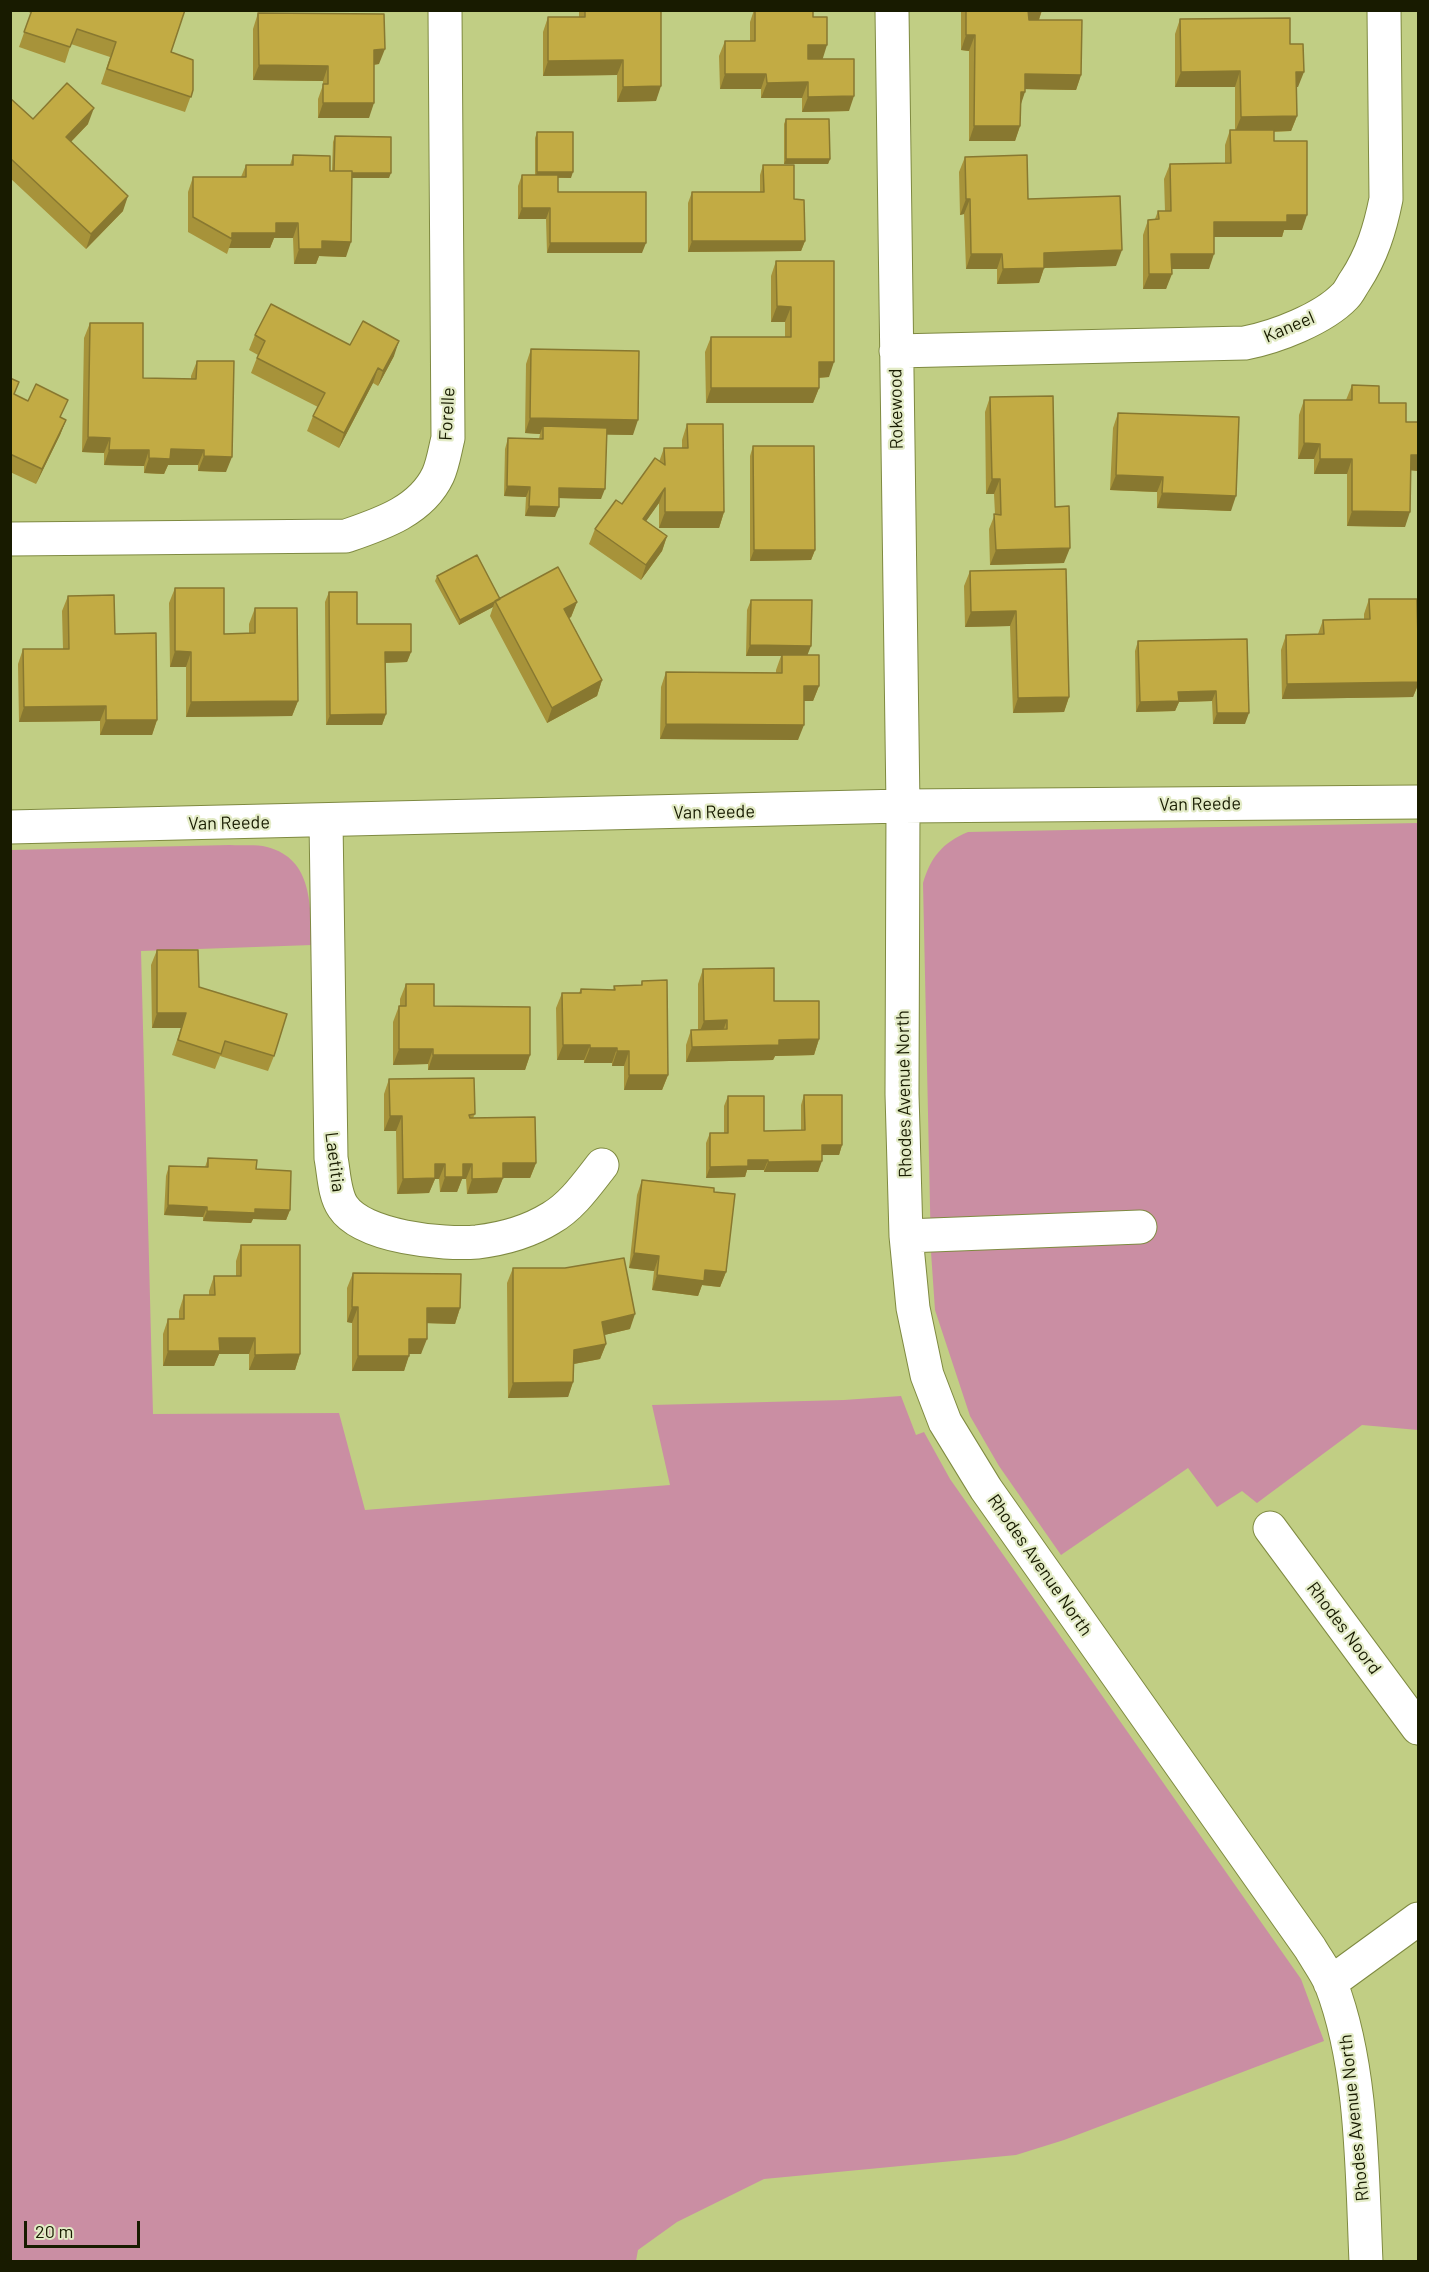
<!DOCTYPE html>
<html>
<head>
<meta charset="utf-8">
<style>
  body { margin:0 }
  #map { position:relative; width:1429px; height:2272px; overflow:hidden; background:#c1ce84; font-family:Barlow,sans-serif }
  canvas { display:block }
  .frame { position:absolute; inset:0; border:12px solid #181b00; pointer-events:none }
  .scale { position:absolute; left:24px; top:2221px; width:116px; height:27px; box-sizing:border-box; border:3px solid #181b00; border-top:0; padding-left:8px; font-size:18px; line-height:21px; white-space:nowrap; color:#181b00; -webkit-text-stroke:4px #e3ebc6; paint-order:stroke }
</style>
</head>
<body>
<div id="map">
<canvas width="1429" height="2272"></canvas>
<div class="frame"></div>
<div class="scale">20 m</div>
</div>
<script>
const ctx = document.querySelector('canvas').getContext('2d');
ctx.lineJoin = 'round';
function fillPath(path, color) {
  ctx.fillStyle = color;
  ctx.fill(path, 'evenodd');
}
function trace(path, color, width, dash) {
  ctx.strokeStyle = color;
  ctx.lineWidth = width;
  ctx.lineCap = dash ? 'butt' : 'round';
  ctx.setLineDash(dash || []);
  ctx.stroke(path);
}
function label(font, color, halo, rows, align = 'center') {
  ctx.font = font + ' Barlow,sans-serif';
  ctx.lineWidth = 4.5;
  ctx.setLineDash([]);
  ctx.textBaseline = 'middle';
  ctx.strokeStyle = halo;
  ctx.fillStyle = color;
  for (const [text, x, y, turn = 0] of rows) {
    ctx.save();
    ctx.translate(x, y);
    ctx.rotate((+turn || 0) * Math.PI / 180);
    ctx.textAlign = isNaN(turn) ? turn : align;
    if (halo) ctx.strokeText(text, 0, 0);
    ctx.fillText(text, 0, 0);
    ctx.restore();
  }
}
const green = new Path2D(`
  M1418 823V1430L1362 1425 1257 1503 1242 1491 1217 1507 1188 1468 1061 1555 999 1466 970 1416 935 1310 931 1252 923 883C931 857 942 843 968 832Z
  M230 845C242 846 256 844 267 847 314 859 310 908 312 945L141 951 153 1414 339 1413 365 1510 670 1485 652 1405 844 1400 901 1396 916 1435 924 1432 950 1479 1301 1979 1324 2041 1064 2140 1016 2155 764 2179 677 2222 638 2250 636 2261H11L10 850Z`);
const minor = new Path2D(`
  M892 10 903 806 902 1094 906 1236 913 1308 927 1375 945 1422 986 1489 1310 1948C1317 1960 1326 1972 1331 1984 1363 2067 1362 2174 1366 2262
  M896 351 1245 343C1276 337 1323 319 1345 296 1349 292 1352 285 1355 281 1372 255 1380 229 1386 199L1384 10
  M10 539 346 536C381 524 421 511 438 475 443 464 445 450 448 438L445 10
  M326 821 331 1158C334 1173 334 1194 343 1207 363 1237 443 1245 477 1242 502 1239 530 1231 551 1218 572 1206 587 1184 602 1165
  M10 827 903 806 1418 802
  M906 1236 1140 1227
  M1270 1528 1418 1728
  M1330 1983 1418 1919`);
const wall = new Path2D(`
  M24 10H185L171 52 193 90 185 112 101 84 110 57 71 44 65 63 19 47 31 13Z
  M579 10H661L656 101 617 102V75L543 76V32L548 17H579Z
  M754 10H813V17L822 59 849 111 802 112V98H761V89H720L719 56 725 41H750V22Z
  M961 10H1042L1039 20 1081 75 1076 90 1025 89 1020 105V126L1015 141H969V51L961 50Z
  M258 13 379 64 374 65 369 118H318V99L323 85V81L253 80V29Z
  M1180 19 1290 44 1298 87H1296L1297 116 1291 131 1274 132V141L1302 230H1284L1282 237H1214L1209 269H1172L1166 289H1143V235L1148 220 1155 219 1158 211H1165L1164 179 1170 164H1225V145L1230 130H1235V87H1175V34Z
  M10 98 33 119 88 124 71 142 123 211 86 249 10 178Z
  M786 119 830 159 828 164H784V124Z
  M537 132 571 178H558V192L642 253H547L546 219H518V186L522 175H535V138Z
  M335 136 389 178H352L346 257 319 256 316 264H294L293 238H274L270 248H229L227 254 188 232V192L193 177H241L246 165H290L293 155 330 171H332L333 142Z
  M965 157 1028 199 1116 266 1044 268 1039 283 997 284V269H966L964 214 960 215 959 172Z
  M763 165 794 199 805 241 801 251 688 252V203L692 192H760V175Z
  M776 261 829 377 819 378V388L813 403H706L705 352 711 337H785V322H771V276Z
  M90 323 143 378 191 379V376L197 361 226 472 198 471V465H168L164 474 144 473V466L104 465V453L82 452 84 338Z
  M255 335 350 345 394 356 378 386 373 383 339 448 307 431 313 416 318 407 251 373 258 355 249 350Z
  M531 349 633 435 607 434 601 499 559 498 555 517 525 516 526 497 504 496 505 449 508 438 539 439 540 434 525 433 526 364Z
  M10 378 19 382 14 394 66 420 60 435 36 484 10 472Z
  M1352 385 1406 422 1419 471 1411 470 1405 527 1347 526V474H1314V459H1298L1299 415 1304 400H1346Z
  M990 397 1055 507 1064 563 990 565 989 529 995 514 994 494H986L985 412Z
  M1118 413 1231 511 1157 508V492L1110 490 1113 428Z
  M687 424 724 512 719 528H659V503L646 521 667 536 662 551 641 580 589 544 595 529 622 504 659 462 664 448H682V440Z
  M753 446 815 550 811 560 750 561V456Z
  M1066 569 1069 697 1064 712 1013 713 1010 626 965 627 964 586 970 571Z
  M437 576 500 599 577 602 571 617 569 618 602 680 597 696 547 723 490 616 493 607 459 625 435 581Z
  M175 588 224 634H249V624L255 608 298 701 292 716 186 717V667H170L169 603Z
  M329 592 357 624 411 652 407 662 385 663 386 714 382 725H326L325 602Z
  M68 596 115 634 157 720 152 735H100V721L19 722 18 664 23 649H63L62 611Z
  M1369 599 1419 683 1413 697 1282 699 1281 650 1286 635 1318 634 1323 620 1364 619V614Z
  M751 600 808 655 819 686 813 701H804L798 740 660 739 661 687 666 672 776 673V670L781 656H746L747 610Z
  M1247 639 1245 724H1213L1212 701 1179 702 1175 711 1136 712 1135 651 1138 641Z
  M157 950 199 987 274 1056 268 1071 220 1056 215 1069 172 1055 181 1028H152L151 965Z
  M703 969 774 1001 819 1039 814 1055 775 1056 773 1060 686 1062V1045L691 1030H698V984Z
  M642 981 668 1075 662 1090H624V1066H612V1063H584V1060H557L556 1008 562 993H579L581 989 613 990 614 986 641 985Z
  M406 984 434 1006 530 1055 525 1070H428V1064L393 1065V1022L399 1006H400V999Z
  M389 1079 475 1114 473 1118 536 1163 530 1178H503L497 1193 467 1194 466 1179H462L457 1192H440L439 1179H435L429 1193 397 1194 396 1131H384V1094Z
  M804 1095 842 1145 839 1155H822L818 1172H764V1170H747L745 1177 706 1178V1143L710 1133H724V1106L728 1096 764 1131 801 1130V1105Z
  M208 1158 256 1169 290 1210 286 1220 253 1219 251 1223 203 1221V1217L164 1215 166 1176 169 1166 205 1167Z
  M642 1180 714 1192 726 1272 720 1287 702 1285 698 1296 652 1290 654 1271 629 1268 637 1195Z
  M241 1245 300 1354 295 1370H249V1354H219L214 1366H163V1334L168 1319H179V1311L184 1295H209V1291L214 1276H236V1261Z
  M513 1268H565L630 1329 604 1335 606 1344 600 1359 574 1364 573 1382 568 1397 508 1398 507 1283Z
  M353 1273 460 1308 455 1324 427 1323 421 1354H409L404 1371H352V1323L347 1322V1288Z`);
const shadedWall = new Path2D(`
  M1027 10H1042L1038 22H1023Z
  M966 35H975L969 51 961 50Z
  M808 45H827L822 61 803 60Z
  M385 49 379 64 369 65 374 50Z
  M623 60 617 75 543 76 548 61Z
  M259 65 328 66 323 81 253 80Z
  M1240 71 1235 87H1175L1181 72Z
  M1296 72H1304L1298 87H1291Z
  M725 74H766L761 89H720Z
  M1025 74 1081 75 1076 90 1020 89Z
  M808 82 802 98H761L767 83Z
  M661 86 656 101 617 102 623 87Z
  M1021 92H1025L1020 107Z
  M854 96 849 111 802 112 808 97Z
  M323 103H374L369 118H318Z
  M94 108 88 124 61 152 66 137Z
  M1297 116 1291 131 1235 132 1241 117Z
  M974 126H1020L1015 141H969Z
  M786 159H830L828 164H784Z
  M537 172H573L571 178 535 177Z
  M334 173H391L389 178H332Z
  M128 196 123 211 86 249 91 234Z
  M966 199H970L964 214 960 215Z
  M522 208H550L546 219H518Z
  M1287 215H1307L1302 230H1284L1282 237H1208L1214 222Z
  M276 223H298L293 238H274L270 248H229L232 239V233Z
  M322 241 351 242 346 257 319 256 316 264H294L299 249Z
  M692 241H805L801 251 688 252Z
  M550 243H646L642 253H547Z
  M1122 250 1116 266 1039 268H1044L1039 283 997 284 1003 269 1044 253Z
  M971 254H1002L997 269H966Z
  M1171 254H1214L1209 269H1166Z
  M1149 274H1172L1166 289H1143Z
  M777 306 791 307 785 322H771Z
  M399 341 394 356 378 386 383 371Z
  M819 362H834L829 377 813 378Z
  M378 368 373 383 339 448 344 433Z
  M711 388H819L813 403H706Z
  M530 418 638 420 633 435 543 434V426L540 434 525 433Z
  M66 420 60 435 36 484 42 469Z
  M88 437 110 438 104 453 82 452Z
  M1304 443 1320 444 1314 459H1298Z
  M171 449 204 450 198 465H168L164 474 144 473 149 458Z
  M109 450H149L144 466 104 465Z
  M1411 455H1419V471L1405 470Z
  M204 456 232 457 226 472 198 471Z
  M1320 459H1352L1347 474H1314Z
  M1116 475 1163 477 1157 492 1110 490Z
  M992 479H1000L994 494H986Z
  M507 486 530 487 526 497 504 496Z
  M559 488 605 489 601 499 556 498Z
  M665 488 659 503 637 534 643 519Z
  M1162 493 1236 496 1231 511 1157 508Z
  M529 506 559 507 555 517 525 516Z
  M1352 511 1410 512 1405 527 1347 526Z
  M665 512H724L719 528H659Z
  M667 536 662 551 641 580 646 565Z
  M1070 548 1064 563 990 565 996 550Z
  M754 550H815L811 560 750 561Z
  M495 601 493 607 459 625 460 620Z
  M577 602 571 617 558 624 564 609Z
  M1016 611 1010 626 965 627 971 612Z
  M750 645 811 646 807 656H746Z
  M175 651 191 652 186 667H170Z
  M385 652H411L407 662 381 663Z
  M602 680 597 696 547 723 552 708Z
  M1419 682 1413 697 1282 699 1287 684Z
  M804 686H819L813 701H799Z
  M1216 691 1212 701 1179 702 1175 711 1136 712 1140 702 1178 692Z
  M1069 697 1064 712 1013 713 1018 698Z
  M298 701 292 716 186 717 191 702Z
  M106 706 100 721 19 722 24 707Z
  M1217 713H1249L1245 724H1213Z
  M386 714 382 725H326L330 715Z
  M106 720H157L152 735H100Z
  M666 724 804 725 798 740 660 739Z
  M157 1013H186L181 1028H152Z
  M727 1020 721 1036H698L704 1021Z
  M819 1039 814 1055 775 1056 773 1060 686 1062 692 1047 779 1040Z
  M563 1045H590L584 1060H557Z
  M590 1048H617L612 1063H584Z
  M399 1049H433L428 1064 393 1065Z
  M617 1051H629L624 1066H612Z
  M433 1055H530L525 1070H428Z
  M629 1075H668L662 1090H624Z
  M390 1116H402L396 1131H384Z
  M822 1145H842L839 1155H818Z
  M748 1160H768L764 1170H747L745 1177 706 1178 710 1167Z
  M822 1161 818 1172H764L768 1162Z
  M503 1163H536L530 1178H503L497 1193 467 1194 472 1179Z
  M435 1164H445L439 1179H435L429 1193 397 1194 403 1179Z
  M463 1164H472L466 1179H462L457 1192H440L445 1177Z
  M168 1205 207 1207 203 1217 164 1215Z
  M255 1209 290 1210 286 1220 253 1219 251 1223 203 1221 207 1211Z
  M634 1253 659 1256 654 1271 629 1268Z
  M705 1270 726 1272 720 1287 702 1285 698 1296 652 1290 657 1275Z
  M352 1307H358L352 1323 347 1322Z
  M427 1308H460L455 1324 422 1323Z
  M635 1314 630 1329 596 1337 602 1322Z
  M219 1338H255L249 1354H219L214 1366H163L168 1351Z
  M409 1339H427L421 1354H403Z
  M606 1344 600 1359 568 1365 574 1350Z
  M300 1354 295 1370H249L255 1355Z
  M358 1356H409L404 1371H352Z
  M573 1382 568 1397 508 1398 513 1383Z`);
const building = new Path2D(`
  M32 10H185L171 52 193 60V90L191 97 107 69 116 42 77 29 70 47 24 32Z
  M585 10H661V86L623 87V60L548 61V17H585Z
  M755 10H813V17H827V45H808V59H854V96L808 97V82L767 83 766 74H725V41H755Z
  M966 10H1028L1029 20H1082L1081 75 1025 74V92H1021L1020 126H974L975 35H966Z
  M258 13 384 14 385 49 374 50V103H323V84H328V66L259 65Z
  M1290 18V44H1303L1304 72H1296L1297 116 1241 117 1240 71 1181 72 1180 19Z
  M67 83 94 108 66 137 128 196 91 234 10 158V98L33 119Z
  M786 119H829L830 159H786Z
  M1230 130H1274V141H1307V215H1287V222H1214V254H1171L1172 274H1149L1148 220 1159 219 1158 211H1171L1170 164 1231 163Z
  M537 132H573V172H537Z
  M335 136 391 137V173H352V171H334Z
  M293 155 330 156V171H352L351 242 322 241V249H299L298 223H276V233H232V239L193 217V177H246V165H293Z
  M1027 155 1028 199 1120 196 1122 250 1044 253V268L1003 269 1002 254H971L970 199H966L965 157Z
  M763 165H794V199L804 200 805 241H692V192H764Z
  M522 175H558V192H646V243H550V208H522Z
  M776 261H834V362H819V388H711V337H791V307L777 306Z
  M271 304 350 345 363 321 399 341 383 371 378 368 344 433 313 416 325 393 257 358 265 341 255 335Z
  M90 323H143V378L196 379 197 361H234L232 457 204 456V450L171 449 170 459 149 458V450H109L110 438 88 437Z
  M531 349 639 351 638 420 530 418Z
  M10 378 19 382 14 394 28 401 36 384 68 400 60 417 66 420 42 469 10 454Z
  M1352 385 1379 386V403H1406V422H1419V455H1411L1410 512 1352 511V459H1320V444L1304 443V400H1352Z
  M1053 396 1055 507 1069 506 1070 548 996 550 994 514 1001 515 1000 479H992L990 397Z
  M1118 413 1239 417 1236 496 1162 493 1163 477 1116 475Z
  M687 424H723L724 512H665V488L643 519 667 536 646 565 595 529 616 500 622 504 655 458 665 465 664 448H688Z
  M543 426 607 428 605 489 559 488V507L529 506 530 487 507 486 508 438 543 439Z
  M753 446H814L815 550H754Z
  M477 555 500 599 460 620 437 576Z
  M558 567 577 602 564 609 602 680 552 708 495 601Z
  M1066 569 1069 697 1018 698 1016 611 971 612 970 571Z
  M175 588H224V634L255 633V608H297L298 701 191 702V652L175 651Z
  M329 592H357V624H411V652H385L386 714 330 715Z
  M114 595 115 634 156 633 157 720H106V706L24 707 23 649H69L68 596Z
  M1369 599H1417L1419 682 1287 684 1286 635 1324 634 1323 620 1370 619Z
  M751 600H812L811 646 750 645Z
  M1247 639 1249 713H1217L1216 691 1178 692 1179 701 1140 702 1138 641Z
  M782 655H819V686H804V725L666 724V672L782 673Z
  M157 950H198L199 987 287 1014 274 1056 225 1041 221 1054 178 1040 186 1013H157Z
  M774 968V1001H819V1039L779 1040V1045L692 1047 691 1030 727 1029V1020L704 1021 703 969Z
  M667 980 668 1075H629V1051H617V1048H590V1045H563L562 993H581V989L615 990 614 986 642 985V981Z
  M406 984H434V1006L530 1007V1055H433V1049H399V1006H406Z
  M474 1078 475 1114 469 1115 470 1118 535 1117 536 1163H503V1178L472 1179V1164H463V1177H445V1164H435V1178L403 1179 402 1116H390L389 1079Z
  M804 1095H842V1145H822V1161L768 1162V1160H748V1166L710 1167V1133H728V1096H764V1131L805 1130Z
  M208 1158 257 1160 256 1169 291 1171 290 1210 255 1209V1213L207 1211V1207L168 1205 169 1166 208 1167Z
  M642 1180 714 1188V1192L735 1194 726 1272 705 1270 704 1281 657 1275 659 1256 634 1253Z
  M241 1245H300V1354L255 1355V1338H219L220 1351H168V1319H184V1295H215L214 1276H241Z
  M624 1258 635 1314 602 1322 606 1344 574 1350 573 1382 513 1383V1268H565Z
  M353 1273 461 1274 460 1308H427V1339H409V1356H358V1307H352Z`);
const streetNames = [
  ["Kaneel",1289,327,-23],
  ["Rokewood",896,409,-91],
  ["Forelle",447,414,-87],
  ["Van Reede",1200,804,-1],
  ["Van Reede",714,812,-1],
  ["Van Reede",229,823,-1],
  ["Rhodes Avenue North",904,1094,-91],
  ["Laetitia",335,1162,83],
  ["Rhodes Avenue North",1040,1565,55],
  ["Rhodes Noord",1344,1628,53],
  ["Rhodes Avenue North",1354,2118,-96]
];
fillPath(green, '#ca8ea3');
trace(minor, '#7f8a41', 35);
trace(minor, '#fff', 33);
fillPath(wall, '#a7933a');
fillPath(shadedWall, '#887830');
fillPath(building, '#c2ab44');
trace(building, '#887830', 1.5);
label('18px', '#181b00', '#e3ebc6', streetNames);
</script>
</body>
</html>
